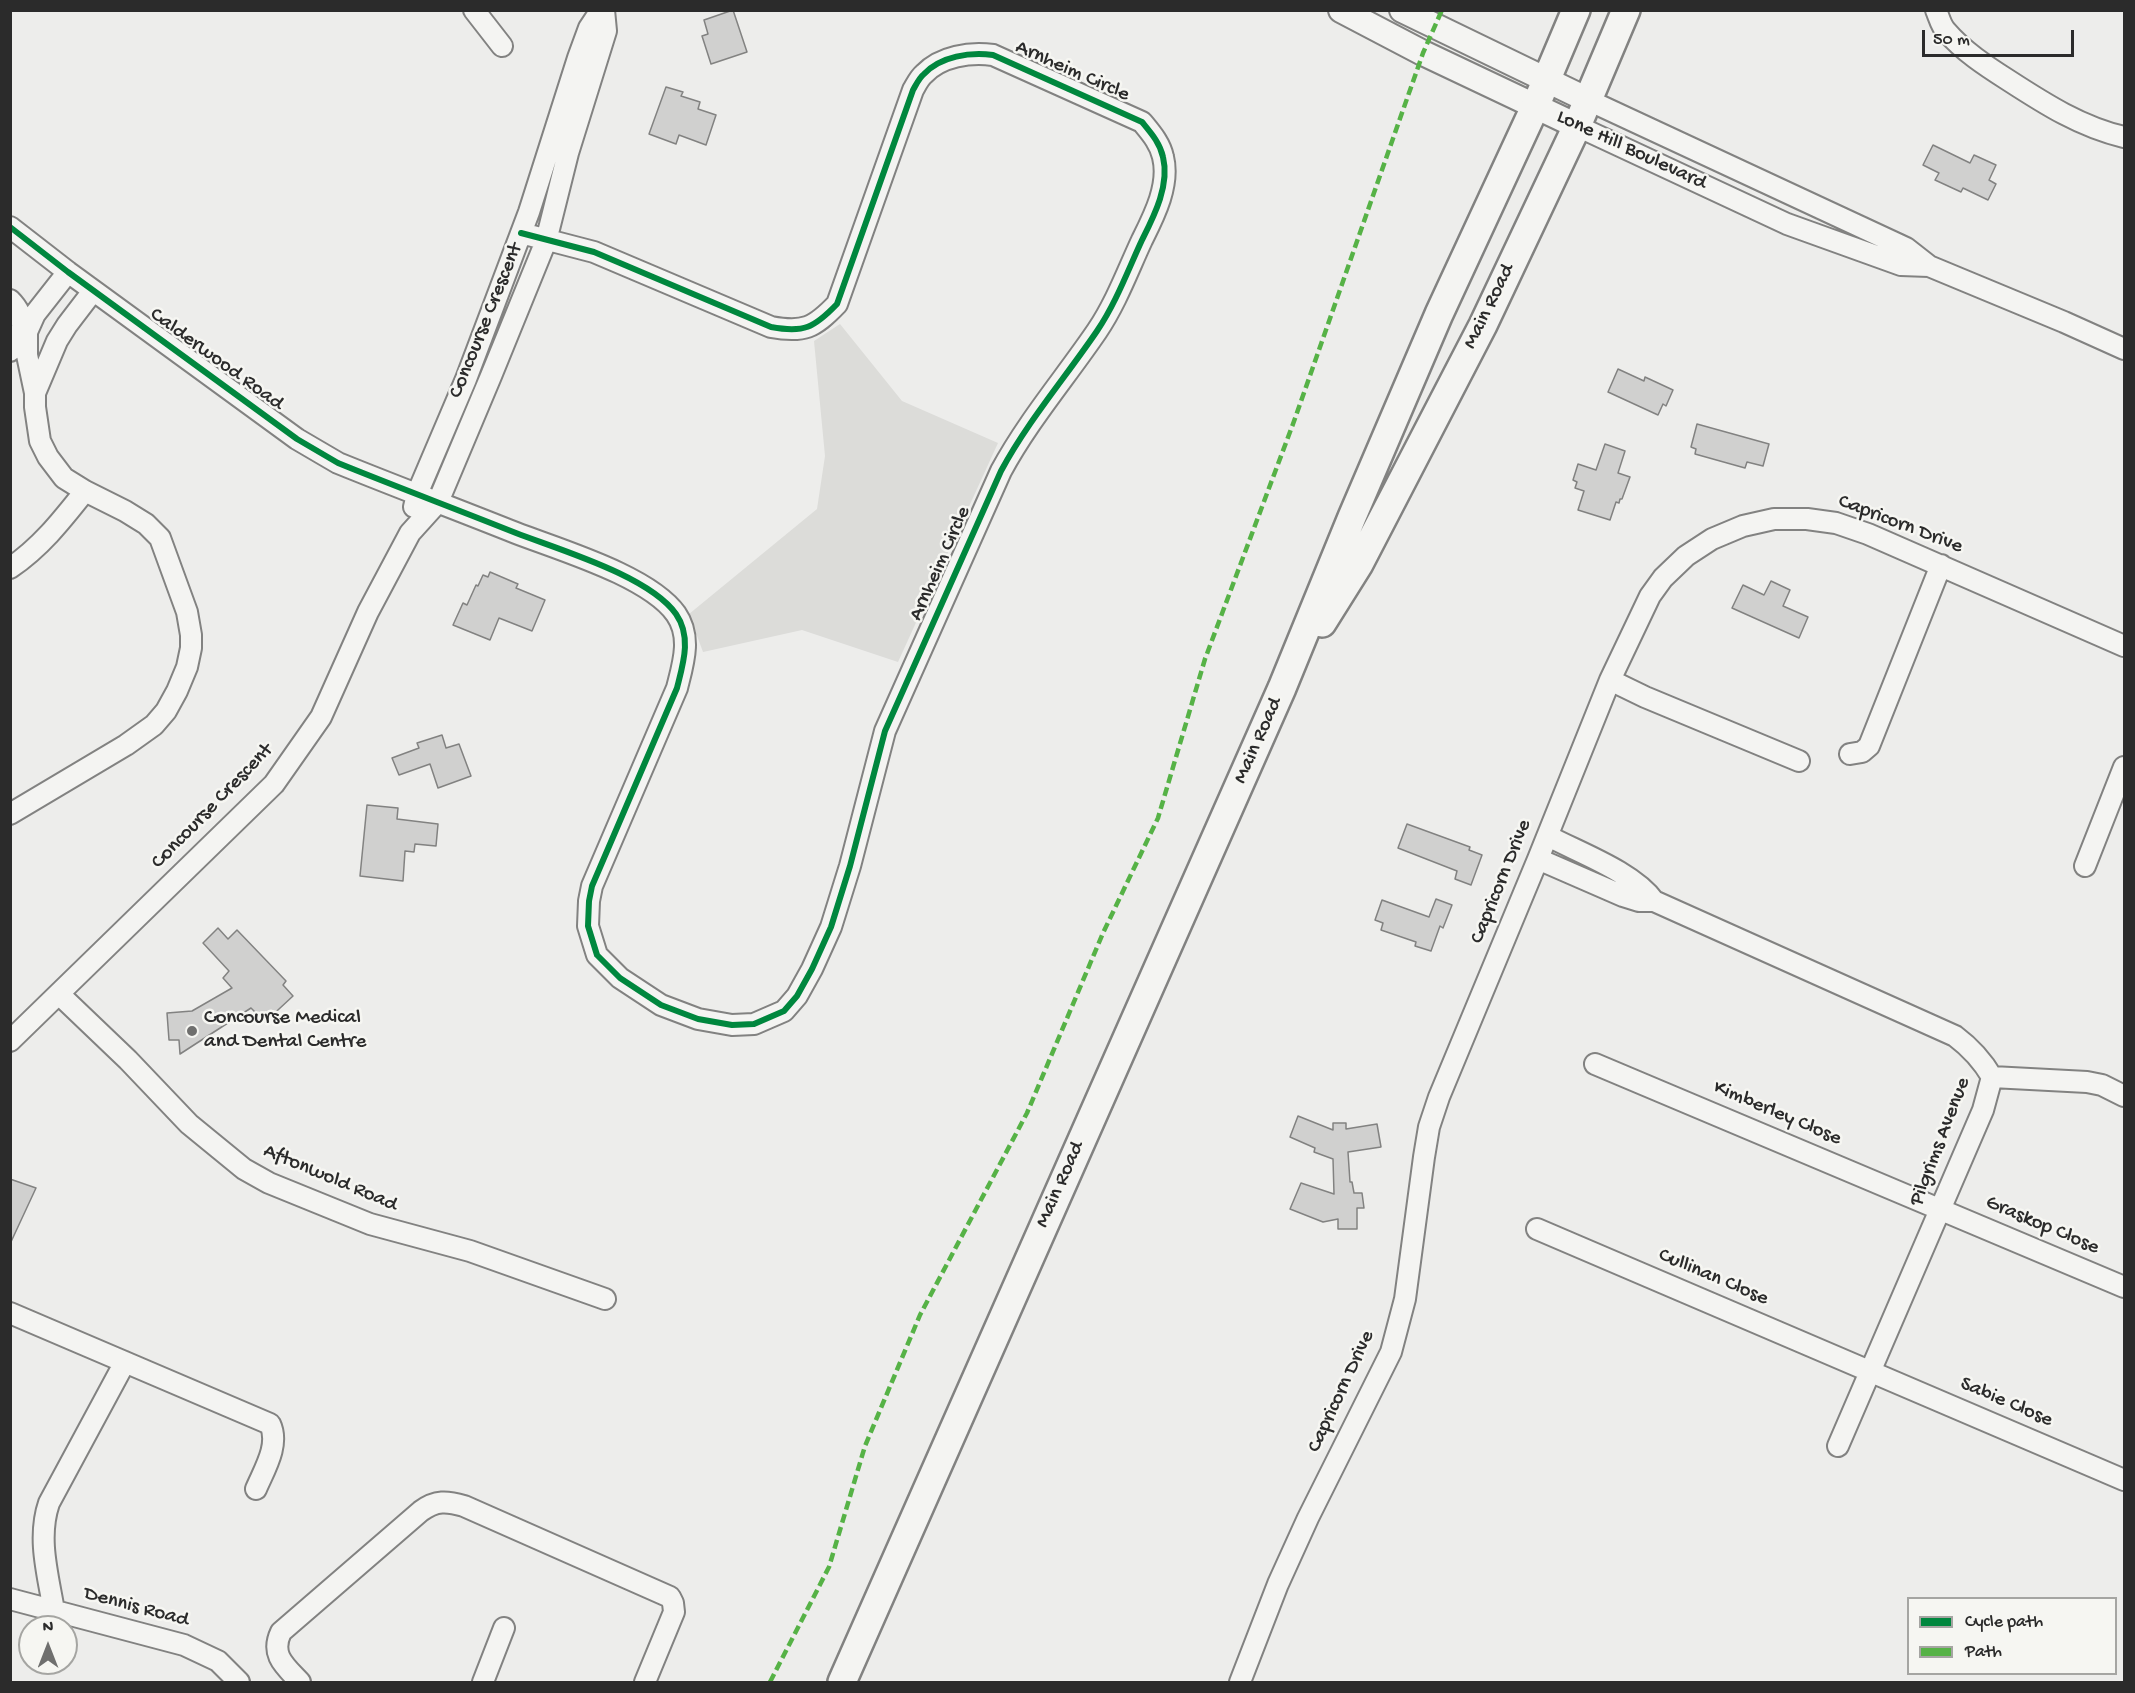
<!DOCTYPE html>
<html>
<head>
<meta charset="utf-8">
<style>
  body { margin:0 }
  #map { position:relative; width:2135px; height:1693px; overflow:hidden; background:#ededeb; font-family:"Gochi Hand",sans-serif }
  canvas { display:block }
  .frame { position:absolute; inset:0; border:12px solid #2b2b2b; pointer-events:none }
  .legend { position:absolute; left:1907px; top:1597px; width:210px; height:78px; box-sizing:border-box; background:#f6f6f2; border:2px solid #a5a5a2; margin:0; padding:8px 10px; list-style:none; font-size:18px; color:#2b2b2b }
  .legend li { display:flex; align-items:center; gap:12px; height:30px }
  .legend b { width:30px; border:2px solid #a5a5a2 }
  .north { position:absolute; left:18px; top:1615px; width:60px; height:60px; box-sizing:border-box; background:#f6f6f2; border:2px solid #a5a5a2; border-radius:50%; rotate:0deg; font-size:16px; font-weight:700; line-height:24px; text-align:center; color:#2b2b2b }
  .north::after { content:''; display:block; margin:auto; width:21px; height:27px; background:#6f6f6e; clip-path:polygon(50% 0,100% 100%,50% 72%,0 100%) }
  .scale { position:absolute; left:1922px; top:30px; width:152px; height:27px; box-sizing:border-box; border:3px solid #2b2b2b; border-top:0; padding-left:8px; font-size:18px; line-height:21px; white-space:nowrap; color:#2b2b2b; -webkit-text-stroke:4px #f6f6f2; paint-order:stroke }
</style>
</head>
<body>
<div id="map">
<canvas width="2135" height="1693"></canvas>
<div class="frame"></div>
<ul class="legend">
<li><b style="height:8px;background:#00873e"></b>Cycle path</li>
<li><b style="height:8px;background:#56b246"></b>Path</li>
</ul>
<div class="north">N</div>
<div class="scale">50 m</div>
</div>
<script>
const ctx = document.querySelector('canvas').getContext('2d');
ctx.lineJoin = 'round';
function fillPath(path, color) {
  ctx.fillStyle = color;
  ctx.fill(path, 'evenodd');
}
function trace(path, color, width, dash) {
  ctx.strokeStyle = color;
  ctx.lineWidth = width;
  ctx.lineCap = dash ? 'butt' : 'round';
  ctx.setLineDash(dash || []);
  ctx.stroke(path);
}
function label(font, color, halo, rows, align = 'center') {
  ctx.font = font + ' "Gochi Hand",sans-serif';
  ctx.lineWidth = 5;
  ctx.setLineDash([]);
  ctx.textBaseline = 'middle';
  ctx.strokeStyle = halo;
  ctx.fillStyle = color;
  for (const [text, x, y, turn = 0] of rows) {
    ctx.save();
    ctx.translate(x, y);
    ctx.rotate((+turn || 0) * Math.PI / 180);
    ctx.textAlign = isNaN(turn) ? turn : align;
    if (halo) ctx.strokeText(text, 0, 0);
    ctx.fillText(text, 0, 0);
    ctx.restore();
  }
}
const green = new Path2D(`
  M840 324 902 401 998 443 898 662 802 630 703 652 689 614 817 509 825 456 814 341Z`);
const building = new Path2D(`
  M733 10 747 52 711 64 702 36 708 34 704 20Z
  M666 87 683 92 681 96 700 102 698 109 716 115 706 145 679 135 676 144 649 134Z
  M1933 145 1970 163 1974 155 1996 165 1989 180 1996 184 1988 200 1963 188 1961 192 1935 180 1939 173 1923 165Z
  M1618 369 1644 381 1645 377 1673 390 1666 406 1663 404 1658 415 1608 392Z
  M1697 424 1769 444 1763 466 1747 462 1745 468 1695 454 1696 449 1691 447Z
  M1605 444 1625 451 1618 473 1630 477 1622 499H1620L1619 503 1616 502 1610 520 1578 510 1584 491 1575 488 1577 482 1573 480 1578 464 1596 470Z
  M490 572 518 584 516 588 545 600 532 631 499 618 490 640 453 625 463 603 467 605 476 585 478 586 483 575 488 577Z
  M1771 581 1790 590 1783 606 1808 617 1799 638 1732 608 1743 585 1764 595Z
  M442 735 446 748 459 744 471 776 438 788 430 764 399 775 392 758 419 748 417 743Z
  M367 805 398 808 397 819 438 824 436 846 415 844 414 852 405 851 403 881 360 876Z
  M1407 824 1470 847 1469 850 1482 855 1471 885 1455 879 1457 871 1398 848Z
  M1436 899 1452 905 1443 928 1440 926 1431 951 1415 946 1416 942 1381 930 1383 923 1375 920 1382 900 1429 917Z
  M218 928 228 939 237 930 286 981 283 985 293 996 265 1022 251 1008 180 1054 179 1040H169L167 1013 192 1011 232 988 223 978 229 971 203 943Z
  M1298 1116 1333 1130V1123H1346V1129L1377 1124 1381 1147 1348 1152 1350 1182H1352L1354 1193H1362L1364 1208H1357V1229H1338V1219L1323 1222 1290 1209 1301 1183 1334 1194 1333 1159 1314 1152 1315 1148 1290 1137Z
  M10 1179 36 1188 10 1244Z`);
const minor = new Path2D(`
  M474 10 502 46
  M1936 10C1939 17 1941 26 1946 31 1963 51 1986 66 2008 80 2045 104 2081 127 2124 137
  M1588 100 1906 248 1929 266 2064 322 2124 349
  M1577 126 1787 224 1901 265 1929 266
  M10 227 68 272 297 439 338 463C397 487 456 509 516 533 560 550 649 576 676 614 692 637 683 664 677 688L592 886 589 901 588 926 597 955 620 978 661 1005 698 1019 732 1025 754 1024 784 1011 797 996 812 969 831 927 850 866 885 731 1001 471C1028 421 1065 378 1097 331 1116 303 1128 270 1142 240 1154 216 1170 185 1163 157 1160 143 1151 133 1142 122L993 55C970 52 941 56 924 74 919 78 916 85 913 90L837 304C814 328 804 333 771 327L594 252 521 233
  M10 300C26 316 26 335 10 351
  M35 393 57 341 67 325 93 291
  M414 507 417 494 466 379 529 212 578 58 589 28 601 10
  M10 568C41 547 62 520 85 491
  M1610 680 1645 697 1799 761
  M1850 754 1862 752 1869 746 1941 565
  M10 814 126 745 154 725 166 711 177 691 187 667 191 648V635L187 612 160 538 146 524 125 511 85 491 64 478 48 457 40 441 35 407V393L27 355V332L35 314 68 272
  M1548 836C1580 853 1633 872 1654 901
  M1538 859 1623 896 1639 901H1654L1955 1036C1971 1048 1982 1060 1992 1077L1983 1110 1838 1446
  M2085 866 2124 767
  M60 995 128 1060 189 1124 244 1169 269 1183 370 1224 470 1251 605 1299
  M10 1041 274 784 321 717 368 612 410 533 438 502 491 376 546 241 568 153 606 31 604 10
  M1595 1064 2124 1287
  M1992 1077 2087 1082 2102 1085 2124 1096
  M1537 1229 2124 1480
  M10 1313 270 1424C280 1445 264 1470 256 1489
  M10 1599 184 1645 218 1661 239 1682
  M54 1611C48 1575 37 1538 49 1503L125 1362
  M300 1682C285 1666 270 1655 281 1632L421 1511C436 1500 447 1501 464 1506L670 1597 673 1603 674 1612 645 1682
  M483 1682 504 1628
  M1240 1682 1278 1584 1308 1518 1391 1352 1405 1299 1424 1157 1429 1127 1439 1097 1538 859 1610 680 1650 596 1663 578 1686 556 1712 539 1743 526 1774 519H1807L1836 523 1868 534 2124 646`);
const tertiary = new Path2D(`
  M1341 10 1423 53 1577 126
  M1402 10 1588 100`);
const secondary = new Path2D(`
  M1322 623 1359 564 1483 325 1577 126 1626 10
  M842 1682 1282 688 1352 517 1439 314 1535 107 1576 10`);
const quiet = new Path2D(`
  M770 1682 829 1567 865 1446 920 1315 1027 1113 1103 933 1158 818 1205 659 1293 424 1423 53 1442 10`);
const cycleway = new Path2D(`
  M10 227 68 272 297 439 338 463C397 487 456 509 516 533 560 550 649 576 676 614 692 637 683 664 677 688L592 886 589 901 588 926 597 955 620 978 661 1005 698 1019 732 1025 754 1024 784 1011 797 996 812 969 831 927 850 866 885 731 1001 471C1028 421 1065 378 1097 331 1116 303 1128 270 1142 240 1154 216 1170 185 1163 157 1160 143 1151 133 1142 122L993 55C970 52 941 56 924 74 919 78 916 85 913 90L837 304C814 328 804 333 771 327L594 252 521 233`);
const markers = [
  [192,1031,6,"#6f6f6e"]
];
const streetNames = [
  ["Arnheim Circle",1072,72,24],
  ["Lone Hill Boulevard",1631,151,25],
  ["Main Road",1490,307,-64],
  ["Concourse Crescent",487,321,-68],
  ["Calderwood Road",216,360,36],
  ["Capricorn Drive",1900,525,21],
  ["Arnheim Circle",941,564,-66],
  ["Main Road",1259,741,-66],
  ["Concourse Crescent",213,807,-46],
  ["Capricorn Drive",1502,882,-68],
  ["Kimberley Close",1777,1114,23],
  ["Pilgrims Avenue",1941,1142,-69],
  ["Aftonwold Road",330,1179,23],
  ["Main Road",1061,1185,-66],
  ["Graskop Close",2042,1226,23],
  ["Cullinan Close",1713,1278,23],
  ["Capricorn Drive",1342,1392,-65],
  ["Sabie Close",2006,1403,23],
  ["Dennis Road",136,1608,15]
];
const poiNames = [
  ["Concourse Medical",204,1019],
  ["and Dental Centre",204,1043]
];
fillPath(green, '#dcdcd9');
fillPath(building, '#d0d0cf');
trace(building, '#828281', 1.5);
trace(minor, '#828281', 24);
trace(tertiary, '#828281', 28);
trace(secondary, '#828281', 32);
trace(minor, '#f4f4f2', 20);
trace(tertiary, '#f4f4f2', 24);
trace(secondary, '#f4f4f2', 27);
trace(quiet, '#56b246', 4.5, [9, 4.5]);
trace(cycleway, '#00873e', 6);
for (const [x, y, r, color] of markers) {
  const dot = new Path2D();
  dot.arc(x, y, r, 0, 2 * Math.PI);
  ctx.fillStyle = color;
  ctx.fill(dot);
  trace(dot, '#f6f6f2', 2);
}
label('21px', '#2b2b2b', '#f6f6f2', streetNames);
label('21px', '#2b2b2b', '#f6f6f2', poiNames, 'left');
</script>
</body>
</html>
